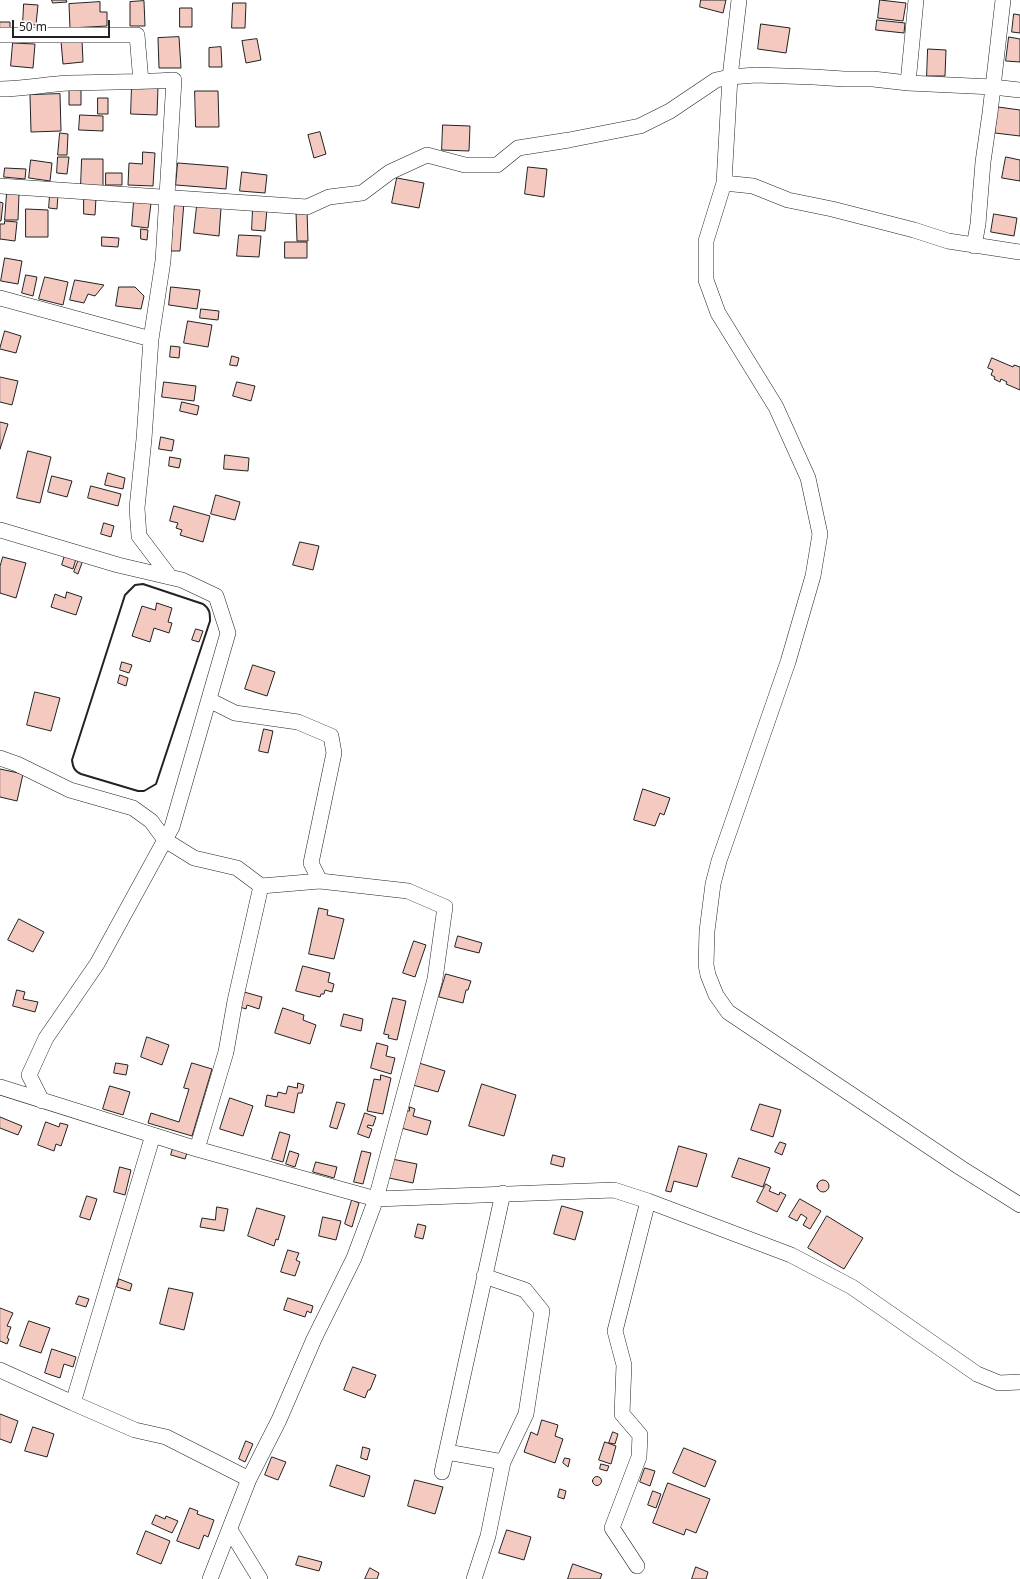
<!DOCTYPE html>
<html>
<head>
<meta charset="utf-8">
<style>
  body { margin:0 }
  #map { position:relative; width:1020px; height:1579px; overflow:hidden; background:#fff; font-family:"Noto Sans",sans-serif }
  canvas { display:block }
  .scale { position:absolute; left:12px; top:20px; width:98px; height:18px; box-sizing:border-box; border:2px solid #222; border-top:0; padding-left:5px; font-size:12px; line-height:14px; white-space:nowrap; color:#222; -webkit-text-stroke:3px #fff; paint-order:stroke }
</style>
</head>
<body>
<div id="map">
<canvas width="1020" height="1579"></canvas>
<div class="scale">50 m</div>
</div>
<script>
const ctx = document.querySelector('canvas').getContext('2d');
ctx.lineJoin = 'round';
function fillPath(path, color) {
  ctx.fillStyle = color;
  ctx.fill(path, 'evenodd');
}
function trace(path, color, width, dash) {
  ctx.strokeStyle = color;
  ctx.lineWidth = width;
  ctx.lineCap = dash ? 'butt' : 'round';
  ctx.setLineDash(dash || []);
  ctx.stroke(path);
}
const building = new Path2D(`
  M52 0H66L67 2 53 3Z
  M701 0H726L723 13 700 7Z
  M880 0 906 3 903 21 878 18Z
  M144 1 145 26H130V2Z
  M100 2V12H107V26L70 28 69 4Z
  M233 3H246L245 28H232Z
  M24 4 38 5 36 25 23 24Z
  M180 8H192V27H180Z
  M1014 14 1020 15V33L1012 32Z
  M877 20 905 23 904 33 876 30Z
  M0 22H10V28L0 29Z
  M761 24 790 28 786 53 758 49Z
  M179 37 181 68H159L158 38Z
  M1009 37 1020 39V62L1006 61Z
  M257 39 261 60 246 63 242 41Z
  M82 40 83 62 63 64 61 41Z
  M13 43 35 44 33 68 11 66Z
  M221 47 222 67H209V48Z
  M928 49 946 50 945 76H927Z
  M132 85 158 87 157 115 131 114Z
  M81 87V105H69V88Z
  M195 91H218L219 127H196Z
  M60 94 61 131 31 132 30 95Z
  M98 98H108V114H98Z
  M998 107 1020 110V136L995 133Z
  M80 115 103 116V131L79 130Z
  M443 125 470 126 469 151 442 150Z
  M320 132 326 154 314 158 308 135Z
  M60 133 68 134 67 155H58Z
  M143 152 155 153 153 186 128 185 129 163 142 164Z
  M58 157H69L67 174 57 173Z
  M1006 157 1020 160V181L1002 178Z
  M82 159H103V186L81 185Z
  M31 160 52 163 50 181 29 178Z
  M178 163 228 167 226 189 176 185Z
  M528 167 547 169 544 197 525 194Z
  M5 168 26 169 25 179 4 177Z
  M242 172 267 175 265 193 240 191Z
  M106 173H122V185H106Z
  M397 178 424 183 419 208 392 203Z
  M7 193 19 194 18 220H5Z
  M50 195H58L57 209 49 208Z
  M84 197 96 198 95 215 84 214Z
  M134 201 151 203 148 228 132 226Z
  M175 201 184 202 180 251H171Z
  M0 202 3 203 1 221H0Z
  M197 206 221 208 219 236 194 233Z
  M253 208 267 209 265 231 252 230Z
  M26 209 48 210V237H26Z
  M307 211 308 241H297L296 212Z
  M994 214 1017 218 1014 236 991 232Z
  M5 221 17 222 15 241 0 239V224H4Z
  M141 229 148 230 147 240 141 239Z
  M239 235 261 236 259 257 237 256Z
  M102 237 119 238 118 247 102 246Z
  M285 242H307V258H285Z
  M5 258 22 261 18 284 1 281Z
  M26 275 37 277 33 296 22 293Z
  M45 277 68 282 63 305 39 299Z
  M75 280 104 285 95 296 88 294 84 303 70 300Z
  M119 287H135L144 296 141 309 116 306Z
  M171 287 200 290 197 309 169 305Z
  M201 309 219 311 218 320 200 318Z
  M188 321 212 325 208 347 184 343Z
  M5 331 21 336 16 353 0 349Z
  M171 346 180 347 179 358 170 357Z
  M232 356 239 358 237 366 230 365Z
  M992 358 1013 367 1014 365 1020 367V390L1006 384 1007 382 1001 379 1000 382 994 379 995 377 991 375 993 370 988 368Z
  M0 377 18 381 12 405 0 402Z
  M164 382 196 386 194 401 162 397Z
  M237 382 255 386 251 401 233 396Z
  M182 402 199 406 197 415 180 411Z
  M0 422 8 424 0 449Z
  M161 437 174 440 172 451 159 449Z
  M28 451 51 457 40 503 17 498Z
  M225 455 249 458 248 471 224 469Z
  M170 457 181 459 179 468 169 466Z
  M108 473 125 478 123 489 105 485Z
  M52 476 72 481 67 497 48 492Z
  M91 486 121 494 118 506 88 498Z
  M216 495 240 502 235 520 211 514Z
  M174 506 210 516 203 542 180 535 182 530 176 528 178 523 170 521Z
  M104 523 114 526 111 537 101 534Z
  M300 542 319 546 313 570 293 565Z
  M65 555 76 559 73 569 62 565Z
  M3 557 26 563 16 598 0 593V567Z
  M79 559 83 560 78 574 74 572Z
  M67 592 82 597 76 615 51 607 55 594 65 598Z
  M157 603 172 608 168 622 172 623 169 633 154 628 150 642 132 636 142 606 155 610Z
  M196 629 203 631 199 642 192 640Z
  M122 662 132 665 129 673 120 670Z
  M253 665 275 672 267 696 245 689Z
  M120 675 128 678 126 686 118 683Z
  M35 692 60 698 51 731 27 725Z
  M264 729 273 731 268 753 259 751Z
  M0 769 23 774 17 801 0 797Z
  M643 789 670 798 664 815 660 813 655 826 634 820Z
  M319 908 328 910 327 915 344 919 334 959 309 954Z
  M19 919 44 932 33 952 8 940Z
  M458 936 482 943 479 953 455 947Z
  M414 941 426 945 415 977 403 973Z
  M303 966 330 973 328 982 334 984 332 992 325 990 324 994H321L320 997 296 991Z
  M446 974 471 981 468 990H466L463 1003 439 997Z
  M17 990 25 992 23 999 38 1002 35 1012 13 1006Z
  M244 992 262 997 259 1009 247 1005 246 1009 240 1007Z
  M393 998 406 1001 397 1040 388 1038 389 1035 384 1034Z
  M283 1008 304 1015 303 1020 316 1025 310 1044 275 1033Z
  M344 1014 363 1019 361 1031 341 1026Z
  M147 1037 169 1045 162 1065 141 1057Z
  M377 1043 388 1046 386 1056 395 1058 391 1074 371 1068Z
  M116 1063 128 1065 126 1075 114 1073Z
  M192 1063 212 1069 192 1136 148 1123 151 1113 179 1122 189 1089 184 1088Z
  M419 1063 445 1071 438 1092 413 1085Z
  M381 1075 391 1078 383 1114 367 1111 374 1079 380 1080Z
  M298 1083 304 1085 302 1093H298L294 1113 265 1106 267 1095 277 1097 278 1092 286 1094 288 1086 297 1088Z
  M482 1084 516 1095 504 1136 469 1126Z
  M110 1086 130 1092 123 1115 103 1109Z
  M230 1098 253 1106 243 1136 220 1129Z
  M337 1102 345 1104 337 1129 330 1127Z
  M760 1104 781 1110 773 1137 751 1130Z
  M410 1107 415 1109 413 1116 431 1121 427 1135 401 1128 406 1111H409Z
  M365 1113 376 1117 373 1126 368 1125 367 1127 372 1129 369 1138 358 1134Z
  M0 1117 22 1126 18 1135 0 1128Z
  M46 1122 59 1127 60 1123 68 1125 61 1146 56 1144 54 1151 38 1145Z
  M280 1132 290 1135 283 1162 272 1159Z
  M780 1142 786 1144 782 1155 775 1152Z
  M174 1145 188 1150 185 1159 171 1155Z
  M679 1146 707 1154 697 1187 674 1181 671 1192 666 1191Z
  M290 1151 299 1154 295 1167 286 1164Z
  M362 1151 371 1153 363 1184 354 1182Z
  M553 1155 565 1158 563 1167 551 1164Z
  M739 1158 770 1168 763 1187 732 1177Z
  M392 1159 417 1164 413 1183 389 1178Z
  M316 1162 337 1167 334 1178 313 1172Z
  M120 1167 131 1170 125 1195 114 1192Z
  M817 1186a6 6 0 1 1 12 0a6 6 0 1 1-12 0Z
  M766 1184 771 1187 769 1191 779 1195 780 1192 786 1195 777 1212 757 1202Z
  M87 1196 97 1199 90 1220 80 1217Z
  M800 1199 821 1211 810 1229 803 1225 807 1218 801 1214 797 1221 789 1217Z
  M352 1200 359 1203 352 1227 345 1224Z
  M562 1206 583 1212 575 1240 554 1234Z
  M217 1207 228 1209 224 1231 200 1227 202 1218 215 1220Z
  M257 1208 285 1216 278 1240 276 1239 274 1246 248 1236Z
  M827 1216 863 1238 844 1269 808 1248Z
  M323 1217 341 1221 336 1240 319 1236Z
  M418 1224 426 1226 423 1239 415 1237Z
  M288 1250 299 1253 296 1260 300 1262 295 1276 281 1272Z
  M119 1279 132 1284 130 1291 117 1287Z
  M169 1288 193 1293 184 1330 160 1324Z
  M79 1296 89 1299 86 1307 76 1304Z
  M288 1298 313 1306 311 1313 307 1311 305 1317 284 1310Z
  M0 1308 13 1313 7 1326 11 1327 7 1338 9 1339 7 1344 0 1341Z
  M29 1321 50 1328 41 1353 20 1346Z
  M52 1349 76 1357 73 1367 64 1364 60 1378 45 1373Z
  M353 1367 376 1375 370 1390H368L365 1398 344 1390Z
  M0 1414 18 1421 11 1443 0 1439Z
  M542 1420 558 1425 555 1436 563 1439 555 1463 524 1452 531 1432 537 1435Z
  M33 1427 54 1434 47 1457 25 1451Z
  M613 1432 618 1434 615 1444 609 1443Z
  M246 1441 253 1444 245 1462 239 1459Z
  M605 1442 616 1446 611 1464 599 1460Z
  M363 1447 370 1449 367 1460 361 1458Z
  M684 1448 716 1461 705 1487 673 1473Z
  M272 1457 286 1462 278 1480 265 1475Z
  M565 1458 570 1459 568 1467 563 1463Z
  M601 1464 609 1466 607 1471 600 1469Z
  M337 1465 370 1476 364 1497 330 1486Z
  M645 1468 655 1471 650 1486 640 1482Z
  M592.5 1481a4.5 4.5 0 1 1 9 0a4.5 4.5 0 1 1-9 0Z
  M415 1480 443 1487 435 1514 408 1506Z
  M668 1483 710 1499 696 1533 686 1529 684 1535 653 1523Z
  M560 1489 566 1491 564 1499 558 1497Z
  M653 1491 661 1494 656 1508 648 1505Z
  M190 1508 198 1511 197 1514 214 1520 208 1537 204 1535 199 1549 177 1541Z
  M156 1515 165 1519 166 1516 178 1521 172 1533 152 1524Z
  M507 1530 531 1537 524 1560 499 1553Z
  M146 1531 170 1541 161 1564 137 1554Z
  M299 1556 322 1562 319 1571 296 1565Z
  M573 1564 602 1574 600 1579H568Z
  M696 1567 708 1572 706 1579H692Z
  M370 1568 379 1573 377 1579H365Z`);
const minor = new Path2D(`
  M739 0 730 77 724 183 706 241V280L718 313 776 407 808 478 820 534 813 576 788 662 719 861 713 884 707 931 706 965 708 975 716 995 728 1012 961 1168 1020 1205
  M0 35H137L141 82
  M908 83 916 0
  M0 89C24 89 46 84 70 83 105 82 139 82 174 80L163 261 151 339 144 439 137 508 139 536 170 577
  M724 183 753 186 788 200 832 209 914 230 948 241 1020 252
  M0 186 307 207 329 197 362 193 390 172 427 155 465 165H497L518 148 569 140 640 126 670 111 716 80 730 77 756 75 814 77 844 79H873L908 83 993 87 1020 90
  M974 246 978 224 983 162 990 113 1003 0
  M0 298 151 339
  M0 530 118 565 182 580 216 596 228 633 172 827 97 964 46 1038 29 1075 42 1101
  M0 758 17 764 70 790 133 808 151 821 165 840 194 858 237 868 261 886
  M0 1087 197 1149 376 1199 614 1190 648 1201 791 1255 852 1287 977 1374 999 1383 1020 1382
  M197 1149 226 1052 235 1001 261 886 320 881
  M0 1370 73 1403 153 1135
  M73 1403 135 1430 166 1437 249 1479 279 1420 314 1339 354 1258 376 1199 435 979 445 907 408 891 320 881 311 863 334 753 331 736 298 722 235 713 209 700
  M447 1452 503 1462
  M442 1472 503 1193
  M230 1530 260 1579
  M637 1566 612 1528 639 1457 640 1435 622 1414 624 1365 615 1331 648 1201
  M210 1579 249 1479
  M474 1579 488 1536 503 1462 526 1414 542 1311 525 1290 484 1276`);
const wall = new Path2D(`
  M143 584 203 604C210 609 210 613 210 621L156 784 144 791H138L81 774C74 771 73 767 72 760L125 595 135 585Z`);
fillPath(building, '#f3c9c0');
trace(building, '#222', 1);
trace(minor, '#222', 16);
trace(minor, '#fff', 15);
trace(wall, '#222', 2);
</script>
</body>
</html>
